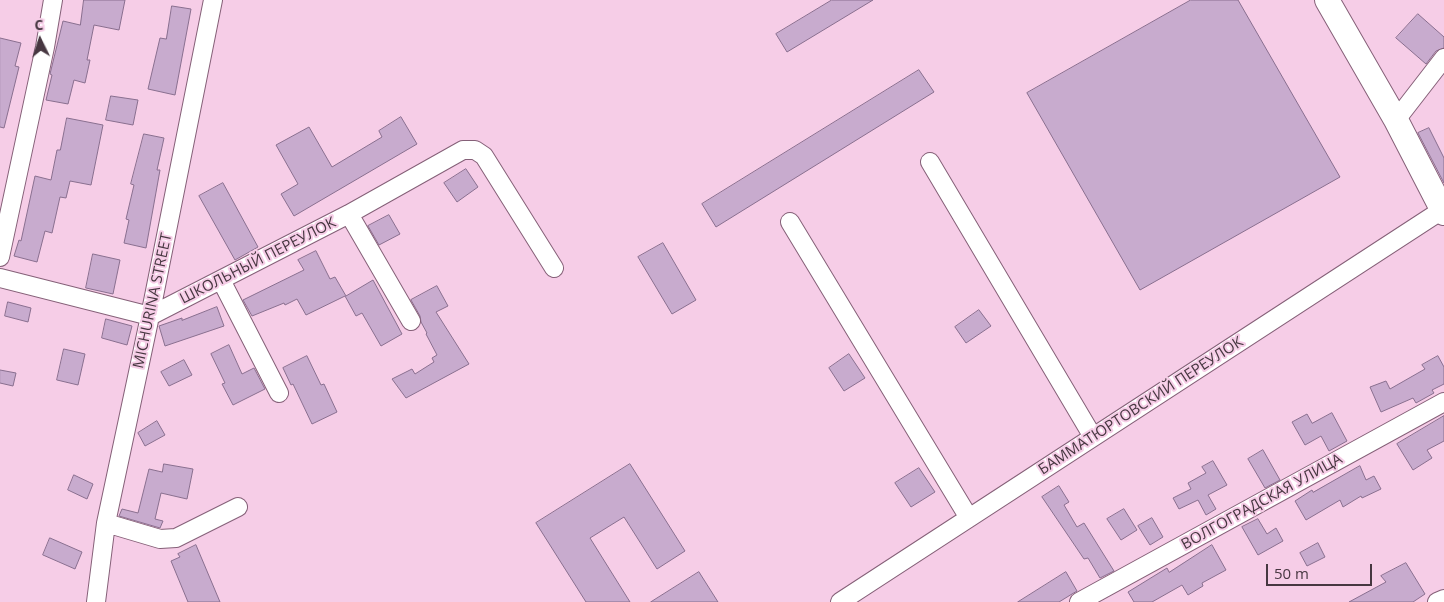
<!DOCTYPE html>
<html>
<head>
<meta charset="utf-8">
<style>
  body { margin:0 }
  #map { position:relative; width:1444px; height:602px; overflow:hidden; background:#f6cde7; font-family:"Open Sans",sans-serif }
  canvas { display:block }
  .north { position:absolute; left:15px; top:15px; width:50px; height:50px; -webkit-text-stroke:4px #f6cde7; paint-order:stroke; rotate:356deg; font-size:14px; font-weight:700; line-height:20px; text-align:center; color:#473741 }
  .north::after { content:''; display:block; margin:auto; width:18px; height:22px; background:#473741; clip-path:polygon(50% 0,100% 100%,50% 72%,0 100%) }
  .scale { position:absolute; left:1266px; top:564px; width:106px; height:22px; box-sizing:border-box; border:2px solid #473741; border-top:0; padding-left:6px; font-size:15px; line-height:18px; white-space:nowrap; color:#473741; -webkit-text-stroke:4px #f6cde7; paint-order:stroke }
</style>
</head>
<body>
<div id="map">
<canvas width="1444" height="602"></canvas>
<div class="north">С</div>
<div class="scale">50 m</div>
</div>
<script>
const ctx = document.querySelector('canvas').getContext('2d');
ctx.lineJoin = 'round';
function fillPath(path, color) {
  ctx.fillStyle = color;
  ctx.fill(path, 'evenodd');
}
function trace(path, color, width, dash) {
  ctx.strokeStyle = color;
  ctx.lineWidth = width;
  ctx.lineCap = dash ? 'butt' : 'round';
  ctx.setLineDash(dash || []);
  ctx.stroke(path);
}
function label(font, color, halo, rows, align = 'center') {
  ctx.font = font + ' "Open Sans",sans-serif';
  ctx.lineWidth = 4;
  ctx.setLineDash([]);
  ctx.textBaseline = 'middle';
  ctx.strokeStyle = halo;
  ctx.fillStyle = color;
  for (const [text, x, y, turn = 0] of rows) {
    ctx.save();
    ctx.translate(x, y);
    ctx.rotate((+turn || 0) * Math.PI / 180);
    ctx.textAlign = isNaN(turn) ? turn : align;
    if (halo) ctx.strokeText(text, 0, 0);
    ctx.fillText(text, 0, 0);
    ctx.restore();
  }
}
const building = new Path2D(`
  M84 0H125L119 30 94 25 87 60H90L85 83 74 80 68 104 46 100 52 75 50 74 63 21 80 25Z
  M832 0H873L787 52 776 34Z
  M1191 0H1238L1340 177 1140 290 1027 93Z
  M172 6 191 9 175 95 148 89 160 38 166 39Z
  M1418 14 1444 37V48L1436 51 1426 64 1396 38Z
  M0 38 21 43 15 66 19 67 4 128 0 127Z
  M919 70 934 92 716 227 702 204Z
  M111 96 138 100 133 125 106 120Z
  M401 117 417 144 294 216 281 194 298 184 276 145 309 127 332 167 382 137 379 131Z
  M67 118 103 125 91 185 70 181 66 198 60 197 52 233 45 231 37 262 14 256 19 240 21 241 35 176 51 180 57 150H60Z
  M1429 128 1444 158V183L1418 133Z
  M144 134 164 138 157 170H160L146 248 124 243 129 220 126 219 134 185 131 184Z
  M466 169 478 187 457 202 444 183Z
  M223 183 258 247 235 260 199 196Z
  M389 215 400 234 379 245 368 226Z
  M663 243 696 300 672 314 638 257Z
  M316 251 330 279 335 277 346 296 373 280 402 334 381 346 362 313 356 316 345 296 306 315 297 299 285 305 284 303 252 316 243 300 304 270 298 260Z
  M93 254 120 260 113 294 86 288Z
  M437 286 448 306 436 312 469 364 406 398 392 379 412 369 415 374 434 362 432 358 437 355 426 334 427 333 421 322 420 316 411 300Z
  M8 302 31 308 28 322 5 316Z
  M217 307 224 326 165 346 159 326 182 318V320Z
  M979 310 991 326 966 343 955 327Z
  M106 319 132 326 127 345 102 338Z
  M229 345 242 374 254 368 265 389 233 405 222 384 225 383 211 354Z
  M64 349 85 354 78 385 57 380Z
  M849 354 865 378 844 391 829 368Z
  M307 356 321 385 324 384 337 412 312 424 293 384 291 385 283 368Z
  M1438 356 1444 367V384L1432 390 1434 393 1416 403 1413 398 1381 412 1370 387 1386 381 1390 389 1425 369 1422 365Z
  M184 360 192 375 169 386 161 372Z
  M0 370 16 373 13 386 0 383Z
  M1332 413 1347 441 1329 451 1321 436 1305 445 1292 422 1307 414 1312 423Z
  M1444 416V441L1427 450 1432 458 1413 470 1397 444Z
  M157 421 165 435 145 446 138 433Z
  M1263 450 1280 480 1265 488 1248 459Z
  M1213 461 1227 485 1208 495 1216 509 1206 515 1198 500 1179 509 1173 498 1191 489 1188 483 1206 473 1202 467Z
  M164 464 193 469 187 499 161 493 155 519 163 521 160 528 119 516 122 509 138 513 149 469 162 472Z
  M630 464 685 551 657 569 624 517 590 538 630 602H586L536 523Z
  M1360 466 1366 480 1374 476 1381 489 1362 498 1361 496 1343 507 1340 500 1306 520 1295 501 1312 490 1313 492Z
  M919 468 935 492 911 507 895 483Z
  M74 475 93 484 87 499 68 490Z
  M1059 486 1069 502 1064 505 1077 527 1084 523 1114 571 1100 578 1088 558 1084 559 1042 497Z
  M1124 509 1137 530 1121 540 1107 519Z
  M1152 518 1163 537 1150 545 1138 526Z
  M1258 519 1267 534 1276 528 1283 541 1258 555 1242 527Z
  M50 538 82 552 75 569 43 555Z
  M1318 543 1325 557 1307 566 1300 553Z
  M196 545 220 602H188L171 561 180 557 178 554Z
  M1212 545 1226 570 1202 583 1203 586 1188 595 1182 585 1152 602H1134L1128 592 1167 568 1169 572Z
  M1406 563 1425 594 1413 602H1349L1386 582 1381 576Z
  M699 572 718 602H651Z
  M1066 572 1077 591 1072 594 1059 602H1018Z`);
const street = new Path2D(`
  M1396 120 1444 58
  M930 162 1093 437
  M349 214 411 321
  M790 222 969 518
  M0 257 45 47 53 0
  M0 278 150 316 349 214 463 150H475L484 156 554 268
  M221 280 279 393
  M106 523 160 539 176 538 238 507
  M96 602 106 523 150 316 213 0
  M840 602 1442 210
  M1079 602 1444 402
  M1437 602 1444 599`);
const secondary = new Path2D(`
  M1327 0 1396 120 1444 213`);
const streetNames = [
  ["ШКОЛЬНЫЙ ПЕРЕУЛОК",258,261,-27],
  ["MICHURINA STREET",153,301,-78],
  ["БАММАТЮРТОВСКИЙ ПЕРЕУЛОК",1141,406,-33],
  ["ВОЛГОГРАДСКАЯ УЛИЦА",1262,502,-29]
];
fillPath(building, '#c8abce');
trace(building, '#896f8f', 1);
trace(street, '#856078', 20);
trace(secondary, '#856078', 26);
trace(street, '#fff', 18);
trace(secondary, '#fff', 24);
label('15px', '#473741', '#f6cde7', streetNames);
</script>
</body>
</html>
